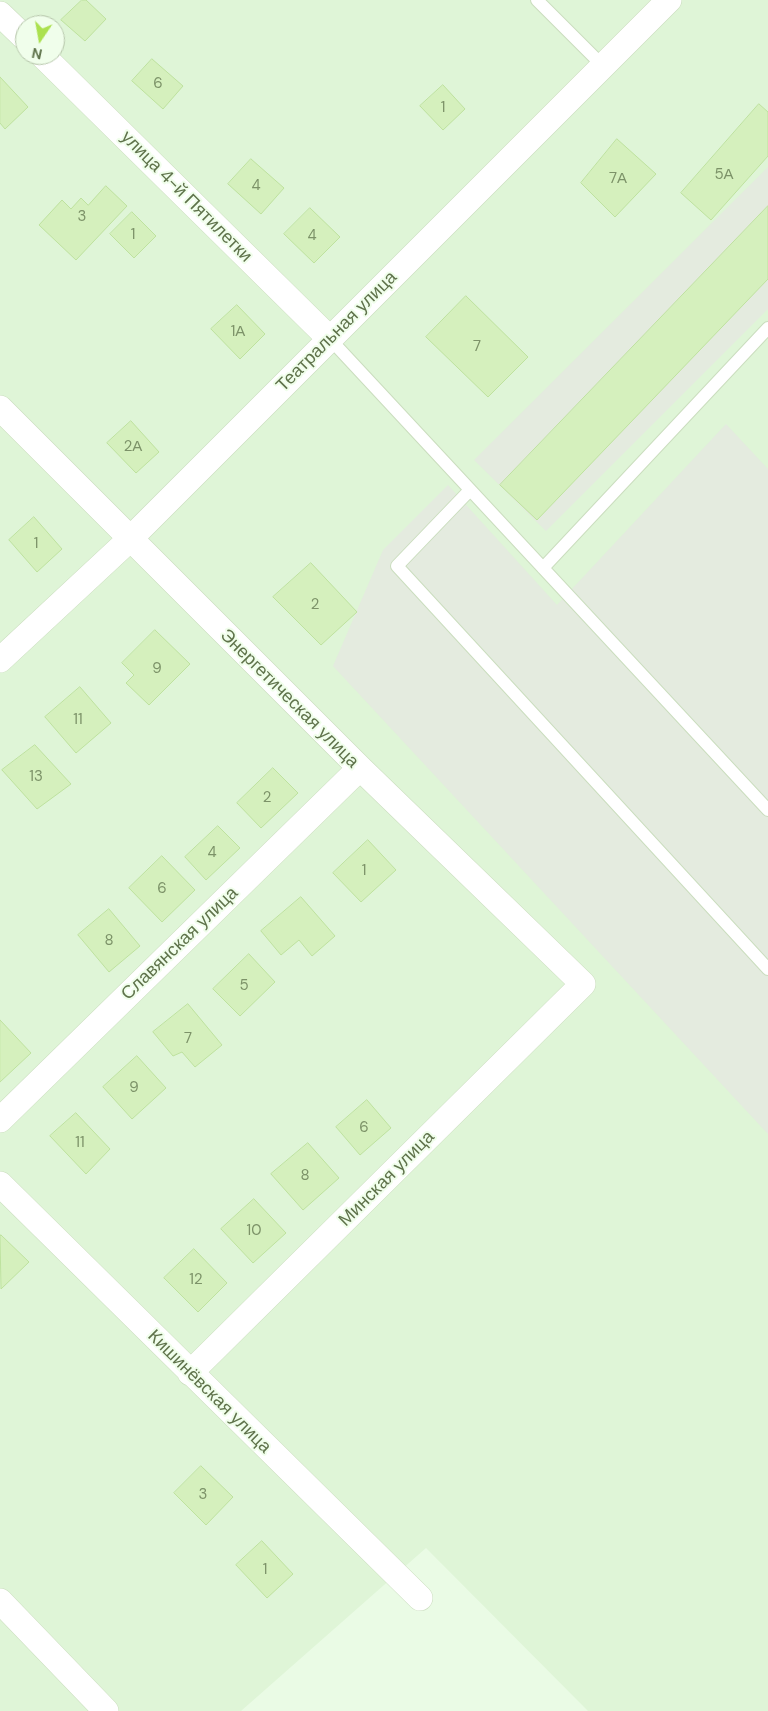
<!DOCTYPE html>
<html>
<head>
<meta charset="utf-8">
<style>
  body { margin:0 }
  #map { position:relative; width:768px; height:1711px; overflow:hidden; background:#eafbe5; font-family:"DM Sans",sans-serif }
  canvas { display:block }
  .north { position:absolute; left:15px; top:15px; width:50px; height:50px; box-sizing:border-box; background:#f0feeb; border:1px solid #b6c6ab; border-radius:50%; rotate:192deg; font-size:14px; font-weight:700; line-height:20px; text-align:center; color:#5f734b }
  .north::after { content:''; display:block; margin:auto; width:18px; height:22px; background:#abe14e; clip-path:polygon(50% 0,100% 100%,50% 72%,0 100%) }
</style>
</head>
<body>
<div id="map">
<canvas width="768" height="1711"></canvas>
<div class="north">N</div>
</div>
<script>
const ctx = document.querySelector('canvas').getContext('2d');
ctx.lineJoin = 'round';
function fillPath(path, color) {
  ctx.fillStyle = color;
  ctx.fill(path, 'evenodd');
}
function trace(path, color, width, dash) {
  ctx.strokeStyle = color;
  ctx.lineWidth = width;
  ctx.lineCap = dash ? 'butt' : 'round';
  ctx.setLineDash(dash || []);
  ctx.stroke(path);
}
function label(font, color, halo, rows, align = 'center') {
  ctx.font = font + ' "DM Sans",sans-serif';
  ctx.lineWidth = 4;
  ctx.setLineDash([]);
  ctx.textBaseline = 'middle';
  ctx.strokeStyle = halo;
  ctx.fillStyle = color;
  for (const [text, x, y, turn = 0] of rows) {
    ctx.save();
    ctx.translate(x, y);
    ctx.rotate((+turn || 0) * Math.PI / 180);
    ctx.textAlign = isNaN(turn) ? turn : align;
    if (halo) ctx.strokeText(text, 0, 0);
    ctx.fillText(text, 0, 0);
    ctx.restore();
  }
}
const residential = new Path2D(`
  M0 0H768V1711H588L426 1548 241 1711H0ZM25 25H55V55H25Z`);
const industrial = new Path2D(`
  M768 167V309L546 531 474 460Z
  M726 424 768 469V1134L333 666 383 550 448 485 557 605Z`);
const building = new Path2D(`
  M82 0H86L106 19 85 41 61 20Z
  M152 59 183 86 163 109 132 81Z
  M0 77 28 107 5 129 0 123Z
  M443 85 465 109 443 130 420 106Z
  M759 104 768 112V156L711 220 681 193Z
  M617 139 656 174 615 217 581 183Z
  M251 159 284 188 261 214 228 184Z
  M106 186 127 206 76 260 39 225 62 200 71 209 81 198 88 205Z
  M768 206V279L537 520 500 485Z
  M310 208 340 237 314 263 284 234Z
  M132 212 156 236 134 258 110 234Z
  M466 296 528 357 488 397 426 337Z
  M237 305 265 334 240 359 211 329Z
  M131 421 159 452 136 473 107 443Z
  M34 517 62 549 37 572 9 540Z
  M311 563 357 612 321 645 273 597Z
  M155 630 190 664 149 705 126 683 134 675 122 663Z
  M80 687 111 723 76 753 45 717Z
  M35 745 71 784 37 809 2 770Z
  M273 768 298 793 261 828 237 803Z
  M218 826 240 848 206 880 185 857Z
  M368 840 396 870 361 902 333 873Z
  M162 856 195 890 162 922 129 888Z
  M301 897 335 936 312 956 299 940 281 955 261 931Z
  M109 909 140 946 109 972 78 935Z
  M249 954 275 982 240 1016 213 989Z
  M188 1004 222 1045 195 1067 182 1052 173 1056 153 1032Z
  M0 1020 31 1053 0 1082Z
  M137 1056 166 1088 132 1119 103 1087Z
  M367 1100 391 1128 360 1155 336 1127Z
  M76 1113 110 1149 86 1174 50 1136Z
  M308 1143 339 1178 303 1210 271 1174Z
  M254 1199 286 1233 253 1263 221 1229Z
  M1 1235 29 1262 1 1289 0 1237Z
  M194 1249 227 1283 198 1312 164 1278Z
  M201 1466 233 1497 206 1525 174 1493Z
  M262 1541 293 1574 267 1598 236 1565Z`);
const lane = new Path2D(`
  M537 0 603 66
  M330 339 768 810
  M470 490 397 566 768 969
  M543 568 768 328`);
const street = new Path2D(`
  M0 14 25 38
  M42 55 330 339
  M0 408 360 768 583 984 190 1373
  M0 660 129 540 669 0
  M0 1120 360 768
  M0 1184 420 1598
  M0 1601 106 1711`);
const numberNames = [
  ["6",158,84],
  ["1",443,108],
  ["5А",724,175],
  ["7А",618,179],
  ["4",256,186],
  ["3",82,217],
  ["1",133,235],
  ["4",312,236],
  ["1А",238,332],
  ["7",477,347],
  ["2А",133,447],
  ["1",36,544],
  ["2",315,605],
  ["9",157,669],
  ["11",78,720],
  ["13",36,777],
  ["2",267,798],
  ["4",212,853],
  ["1",364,871],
  ["6",162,889],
  ["8",109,941],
  ["5",244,986],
  ["7",188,1039],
  ["9",134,1088],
  ["6",364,1128],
  ["11",80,1143],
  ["8",305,1176],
  ["10",254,1231],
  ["12",196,1280],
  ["3",203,1495],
  ["1",265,1570]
];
const streetNames = [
  ["улица 4-й Пятилетки",186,197,45],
  ["Театральная улица",337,332,-45],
  ["Энергетическая улица",289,699,45],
  ["Славянская улица",180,944,-44],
  ["Минская улица",387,1179,-45],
  ["Кишинёвская улица",209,1392,45]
];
fillPath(residential, '#dff5d7');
fillPath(industrial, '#e4ebdf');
fillPath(building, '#d5f0bd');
trace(building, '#bee29e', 1);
trace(lane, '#caddbe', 14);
trace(street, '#caddbe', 26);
trace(lane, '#fff', 12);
trace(street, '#fff', 25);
label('15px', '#7c9268', null, numberNames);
label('18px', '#5f734b', '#f0feeb', streetNames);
</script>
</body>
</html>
